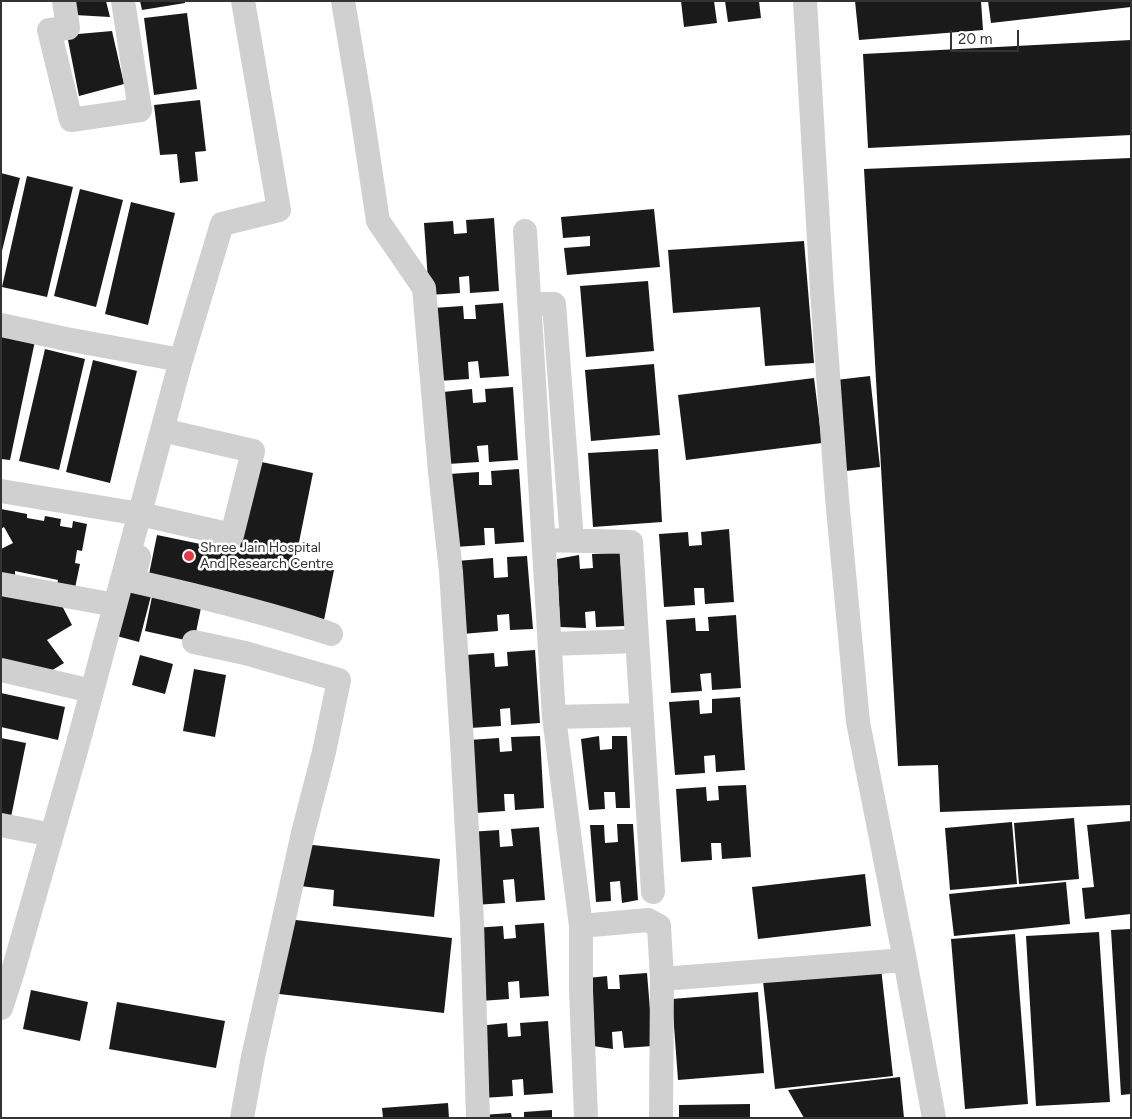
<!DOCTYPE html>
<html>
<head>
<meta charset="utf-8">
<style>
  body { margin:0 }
  #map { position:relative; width:1132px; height:1119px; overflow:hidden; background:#fff; font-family:Figtree,sans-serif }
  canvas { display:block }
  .frame { position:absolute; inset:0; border:2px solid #333; pointer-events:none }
  .scale { position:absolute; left:950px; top:30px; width:69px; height:22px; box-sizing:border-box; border:2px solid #333; border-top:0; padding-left:6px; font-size:15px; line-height:18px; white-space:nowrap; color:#333; -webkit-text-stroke:4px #fff; paint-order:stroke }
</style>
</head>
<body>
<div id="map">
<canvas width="1132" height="1119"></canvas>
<div class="frame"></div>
<div class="scale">20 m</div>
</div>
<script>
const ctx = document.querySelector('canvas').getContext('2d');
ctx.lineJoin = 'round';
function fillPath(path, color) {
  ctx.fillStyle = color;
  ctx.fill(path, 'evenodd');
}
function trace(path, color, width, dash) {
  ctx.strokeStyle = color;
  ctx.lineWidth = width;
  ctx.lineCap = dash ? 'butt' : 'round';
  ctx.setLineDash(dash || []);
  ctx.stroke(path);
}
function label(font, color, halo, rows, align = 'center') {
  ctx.font = font + ' Figtree,sans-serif';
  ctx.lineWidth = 5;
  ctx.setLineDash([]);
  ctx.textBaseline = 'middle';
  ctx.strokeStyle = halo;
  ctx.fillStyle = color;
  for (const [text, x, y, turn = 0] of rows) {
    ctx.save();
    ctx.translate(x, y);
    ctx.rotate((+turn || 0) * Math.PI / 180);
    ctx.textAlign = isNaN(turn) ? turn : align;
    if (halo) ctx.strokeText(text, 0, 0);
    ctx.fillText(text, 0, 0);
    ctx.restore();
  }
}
const building = new Path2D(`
  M72 1H106L110 17 75 15Z
  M140 1H185V3L142 10Z
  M681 1H714L717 23 684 27Z
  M725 1H759L761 18 728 22Z
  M855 1H981L983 30 859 40Z
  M988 1H1131V7L991 23Z
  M187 13 197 89 154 95 144 18Z
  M112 31 124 84 79 96 67 35Z
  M1131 40V135L868 148 863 54Z
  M200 100 206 151 195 152 198 181 180 183 177 154 160 155 154 105Z
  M1131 158V805L940 812 938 765 898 766 864 169Z
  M1 173 20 178 2 251 1 250Z
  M27 176 73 187 47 297 2 287Z
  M80 189 123 200 96 307 54 296Z
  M131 202 175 213 148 325 105 314Z
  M654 209 660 267 567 275 564 248 590 246V236L563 238 561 217Z
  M494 218 499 291 470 293 469 276 459 277 460 293 429 295 424 223 453 221 454 234 467 233 466 220Z
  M804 241 814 363 765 366 760 307 673 313 668 250Z
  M648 281 654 351 586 357 580 286Z
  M503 303 509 376 480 378 478 361 468 362 469 379 438 381 433 308 463 306 464 319H476L475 305Z
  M1 334 35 341 10 460 1 459Z
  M45 349 85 359 59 470 19 461Z
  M93 360 137 371 110 483 66 472Z
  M654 364 660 435 591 441 585 370Z
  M870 376 880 467 846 471 836 380Z
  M814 378 822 443 686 460 678 395Z
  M513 387 518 460 489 462 488 445 477 446 479 462 448 464 443 392 472 389 473 403 486 402 485 389Z
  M658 449 662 522 593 527 588 453Z
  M257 461 313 473 295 562 334 570 324 620 147 584 157 535 239 552Z
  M519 469 524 542 495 544 494 528H484L485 545 455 547 449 474 479 472V485H492L491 471Z
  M1 509 27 514V518L44 521 45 516 61 519 60 526 72 528 73 521 87 524 82 551 77 550 75 563 80 564 75 588 57 584 58 580 15 571V576L1 573V549L13 543 4 527 1 529Z
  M729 529 734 602 705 604 704 588H694L695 605 664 607 659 534 688 532 689 546 702 545 701 532Z
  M620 553 625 626 596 627 595 611 585 612 586 628 560 627 557 559 579 555 580 569 593 568 592 554Z
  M527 556 533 629 510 630 509 614 497 615 498 631 462 634 457 561 493 558 494 578 508 577 507 557Z
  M126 586 152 592 139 642 113 635Z
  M154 587 203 598 194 642 145 631Z
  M1 588 58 598 72 625 47 640 64 663 41 677 1 661Z
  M736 615 741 688 712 690 711 673 700 674 702 691 671 693 666 620 695 618 696 631H709L708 617Z
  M535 650 540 723 511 725 510 708 500 709 501 726 470 728 465 655 494 653 495 667 508 666 507 652Z
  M140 655 173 664 165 694 132 685Z
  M194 669 226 675 215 737 183 731Z
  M1 693 65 707 58 740 1 727Z
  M740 697 745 770 716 772 715 755 704 756 705 773 675 775 669 702 699 700 700 714 712 713V699Z
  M540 736 544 808 515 810 514 794H504L505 811 475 813 469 740 499 738 500 752 512 751 511 737Z
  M599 736 600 750 612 749V736H627L630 808H616L615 792H604L605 809 589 810 581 739Z
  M1 738 26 743 10 822 1 820Z
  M746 785 751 857 722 859 721 843H711L712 860 681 862 676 789 706 787 707 801 719 800 718 786Z
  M1074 818 1079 879 1019 884 1014 823Z
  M1131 821V914L1085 919 1082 888 1094 887 1087 825Z
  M1012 822 1017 884 950 890 945 828Z
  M617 824H633L638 900 622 903 620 881 610 882 611 901 596 902 590 825H604L605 843 618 842Z
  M539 827 545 900 516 902 514 879 503 880 505 903 474 905 469 832 499 830 500 847 513 846 511 829Z
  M304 844 440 859 434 917 333 906 334 890 300 886Z
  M865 874 871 926 758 939 752 887Z
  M1066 882 1070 924 954 936 949 894Z
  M287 919 452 938 444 1013 279 994Z
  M544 923 549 996 520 998 519 981 508 982 509 999 480 1001 474 928 503 926 504 939 516 938 515 925Z
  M1131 929V1094L1121 1095 1111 930Z
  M1099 932 1110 1102 1036 1106 1026 936Z
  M1015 934 1028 1104 965 1109 951 939Z
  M881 968 893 1076 775 1089 763 981Z
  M647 973 653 1046 624 1048 622 1031 612 1032 613 1049 593 1046 588 978 607 976 608 989H620L619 975Z
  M31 990 88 1002 80 1041 23 1029Z
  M758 992 764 1073 678 1080 672 999Z
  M117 1002 225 1021 216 1068 109 1049Z
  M548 1021 553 1093 524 1095 523 1079 512 1080 513 1096 483 1098 478 1026 507 1023 508 1037 521 1036 520 1023Z
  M900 1077 904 1118H804L788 1090Z
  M448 1103 449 1118H383L382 1108Z
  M750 1104V1118H679V1105Z
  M552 1110V1118H524V1112Z
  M511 1113 512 1118H482V1115Z`);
const minor = new Path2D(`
  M64 1 68 28 49 30 71 120 140 110 123 1
  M343 1 361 108 378 221 424 288 440 472 451 572 462 742 472 922 478 1118
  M805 1 822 291 837 498 858 722 905 960 934 1118
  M525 231 554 717 581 926V990L586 1118
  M530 304H554L572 541
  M1 325 66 339 181 360
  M1 491 140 514 232 535 253 451 162 430
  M544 540 631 542 653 892
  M139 557 133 581C199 596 266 612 331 634
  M1 584 115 605
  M194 642 245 653 339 680 324 752 303 833 253 1057 242 1118
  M550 644 637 641
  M1 670 92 691
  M554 717 641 715
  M1 825 52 835
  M581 926 648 920 659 926 662 979 661 1118
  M662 979 905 960
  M1 1008 13 971 77 747 181 360 222 224 279 210 243 1`);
const markers = [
  [189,556,6,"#e63946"]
];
const poiNames = [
  ["Shree Jain Hospital",200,548],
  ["And Research Centre",200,564]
];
fillPath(building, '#1a1a1a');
trace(minor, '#d0d0d0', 24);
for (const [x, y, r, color] of markers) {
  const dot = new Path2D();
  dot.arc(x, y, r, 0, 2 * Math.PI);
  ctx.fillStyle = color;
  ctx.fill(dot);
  trace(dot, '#fff', 2);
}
label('14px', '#333', '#fff', poiNames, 'left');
</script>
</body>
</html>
